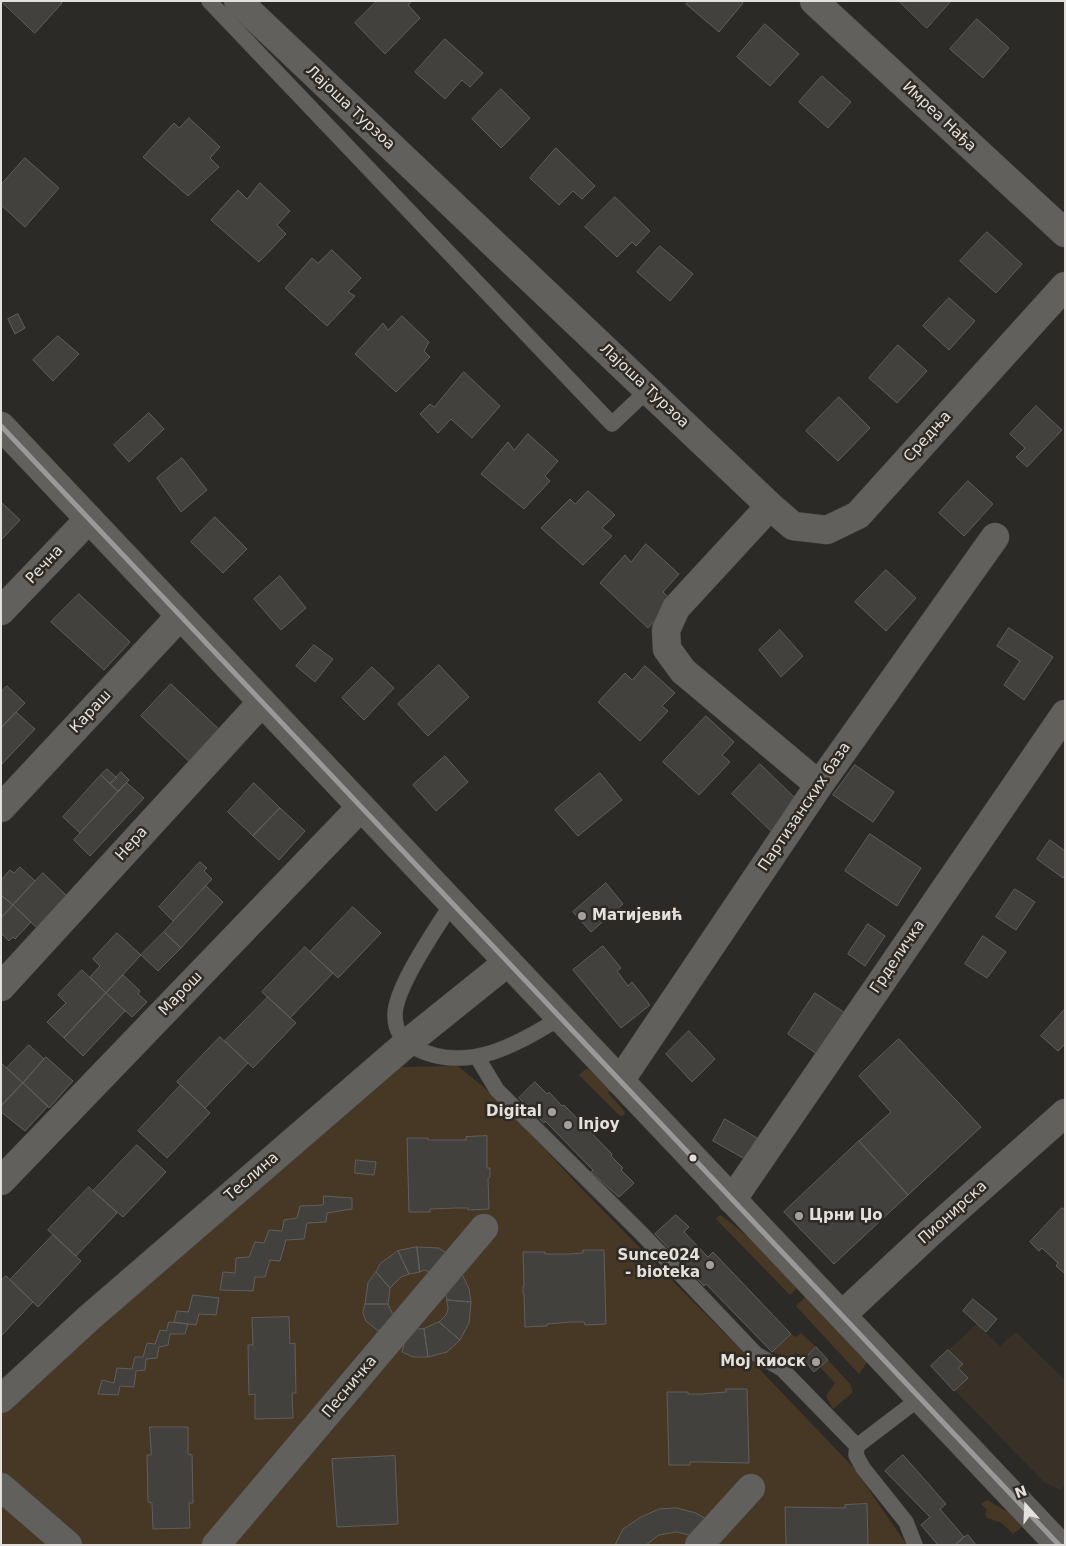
<!DOCTYPE html>
<html>
<head>
<meta charset="utf-8">
<style>
  body { margin:0 }
  #map { position:relative; width:1066px; height:1546px; overflow:hidden; background:#2c2a27; font-family:"DejaVu Sans",sans-serif }
  canvas { display:block }
  .frame { position:absolute; inset:0; border:2px solid #e4e0dc; pointer-events:none }
  .north { position:absolute; left:1001px; top:1481px; width:50px; height:50px; -webkit-text-stroke:4px #2f2a24; paint-order:stroke; rotate:340deg; font-size:14px; font-weight:700; line-height:20px; text-align:center; color:#e4e0dc }
  .north::after { content:''; display:block; margin:auto; width:18px; height:22px; background:#e4e0dc; clip-path:polygon(50% 0,100% 100%,50% 72%,0 100%) }
</style>
</head>
<body>
<div id="map">
<canvas width="1066" height="1546"></canvas>
<div class="frame"></div>
<div class="north">N</div>
</div>
<script>
const ctx = document.querySelector('canvas').getContext('2d');
ctx.lineJoin = 'round';
function fillPath(path, color) {
  ctx.fillStyle = color;
  ctx.fill(path, 'evenodd');
}
function trace(path, color, width, dash) {
  ctx.strokeStyle = color;
  ctx.lineWidth = width;
  ctx.lineCap = dash ? 'butt' : 'round';
  ctx.setLineDash(dash || []);
  ctx.stroke(path);
}
function label(font, color, halo, rows, align = 'center') {
  ctx.font = font + ' "DejaVu Sans",sans-serif';
  ctx.lineWidth = 5;
  ctx.setLineDash([]);
  ctx.textBaseline = 'middle';
  ctx.strokeStyle = halo;
  ctx.fillStyle = color;
  for (const [text, x, y, turn = 0] of rows) {
    ctx.save();
    ctx.translate(x, y);
    ctx.rotate((+turn || 0) * Math.PI / 180);
    ctx.textAlign = isNaN(turn) ? turn : align;
    if (halo) ctx.strokeText(text, 0, 0);
    ctx.fillText(text, 0, 0);
    ctx.restore();
  }
}
const built = new Path2D(`
  M977 1324 1000 1346 1016 1332 1065 1380V1485L1060 1490 1044 1482 931 1366Z`);
const green = new Path2D(`
  M458 1066 499 1100 577 1184 744 1353 853 1467 907 1545H1V1411L396 1069 403 1067Z
  M587 1068 610 1089 608 1093 625 1112 624 1115 620 1116 579 1075Z
  M720 1215C749 1235 774 1262 798 1287L790 1295 716 1219Z
  M807 1295 867 1362 859 1374 796 1306Z
  M801 1333 816 1347 804 1360 797 1353 789 1358 772 1352 791 1334 796 1337Z
  M828 1360 850 1384 853 1392 833 1409 826 1396 835 1383 820 1367Z
  M987 1500 1008 1512 1022 1527 1013 1534 1002 1523 987 1518 985 1514 987 1510 981 1504Z`);
const building = new Path2D(`
  M1 1H60L62 3 35 33Z
  M377 1H412L408 5 420 18 385 54 355 23Z
  M689 1H741L743 3 719 32 686 4Z
  M899 1H951L927 28Z
  M977 19 1009 48 983 78 950 49Z
  M765 24 799 54 770 86 737 57Z
  M445 39 483 73 470 87 462 80 445 99 415 72Z
  M822 76 851 102 828 128 799 102Z
  M501 89 530 118 501 148 472 119Z
  M189 118 220 147 210 158 219 167 188 196 143 157 174 123 179 128Z
  M556 148 595 186 582 199 573 191 559 205 530 178Z
  M25 158 59 188 25 227 1 205V185Z
  M260 183 290 211 277 225 286 234 259 262 211 220 238 190 247 199Z
  M615 197 650 231 636 246 632 242 617 257 585 227Z
  M987 232 1022 264 996 293 960 261Z
  M660 246 693 274 670 301 637 272Z
  M332 250 361 278 348 292 355 296 327 326 285 288 312 258 318 263Z
  M949 298 975 321 949 350 923 326Z
  M18 314 25 328 15 334 8 319Z
  M402 316 429 342 424 351 430 357 396 392 355 354 383 323 388 330Z
  M58 336 79 354 53 381 33 360Z
  M898 345 927 371 897 403 869 378Z
  M464 372 500 406 472 438 451 419 438 433 420 414 430 404 434 407Z
  M839 397 870 428 838 461 806 431Z
  M1036 406 1062 430 1027 467 1016 457 1025 448 1010 434Z
  M149 413 164 429 129 462 114 445Z
  M528 434 558 461 545 476 550 481 524 509 481 474 508 442 514 450Z
  M182 458 207 490 181 512 157 478Z
  M968 481 993 504 964 536 939 513Z
  M588 491 615 515 602 528 612 536 583 565 541 528 570 499 575 504Z
  M1 502 20 520 1 540Z
  M215 517 247 549 223 573 191 542Z
  M646 544 679 574 663 592 672 601 648 628 600 583 625 555 631 562Z
  M886 570 916 598 886 631 855 602Z
  M280 576 306 608 281 630 254 599Z
  M79 594 130 642 104 670 51 622Z
  M1009 628 1053 657 1024 700 1004 685 1020 661 997 646Z
  M780 630 803 656 781 677 759 650Z
  M314 645 333 659 315 682 296 666Z
  M439 665 469 697 428 736 398 704Z
  M645 666 675 693 662 706 668 711 640 741 598 702 625 673 632 680Z
  M372 667 394 688 364 720 342 698Z
  M171 684 223 733 193 765 141 716Z
  M7 686 25 703 1 728V692Z
  M16 712 35 729 1 765V728Z
  M706 716 734 742 722 755 730 762 699 795 663 762Z
  M445 756 468 782 436 811 413 785Z
  M760 764 799 802 771 831 732 794Z
  M855 765 894 792 873 822 833 795Z
  M107 769 117 778 110 784 101 775Z
  M121 772 129 780 118 791 110 784Z
  M600 773 622 800 578 836 555 810Z
  M101 775 118 791 80 833 63 817Z
  M127 783 144 798 90 856 74 840Z
  M254 783 280 808 253 836 228 812Z
  M280 808 305 831 279 860 253 836Z
  M870 834 921 868 897 906 845 871Z
  M1050 840 1065 851V875L1063 878 1037 859Z
  M200 862 207 868 204 871 212 879 173 921 159 907Z
  M20 867 35 881 13 905 1 895V880L10 870 14 873Z
  M43 873 68 897 38 929 13 905Z
  M606 883 623 904 591 932 573 912Z
  M206 886 223 902 181 948 164 932Z
  M1015 889 1035 902 1016 930 996 917Z
  M1 895 13 905 1 918Z
  M13 905 31 922 15 939 13 937 9 941 1 933V918Z
  M353 907 381 933 338 978 310 952Z
  M868 924 885 936 865 966 848 954Z
  M164 932 181 948 158 971 141 955Z
  M117 933 141 955 106 993 90 977 100 966 93 959Z
  M983 936 1006 952 987 978 965 964Z
  M603 946 621 968 617 971 628 986 632 982 650 1005 621 1028 573 970Z
  M305 947 333 973 290 1018 262 992Z
  M82 970 106 993 64 1038 47 1022 66 1003 58 995Z
  M123 975 140 991 138 994 147 1002 132 1017 106 993Z
  M106 993 125 1011 83 1056 64 1038Z
  M815 993 845 1013 817 1054 788 1034Z
  M268 997 296 1023 253 1068 225 1041Z
  M1065 1009V1044L1058 1051 1041 1036Z
  M689 1031 715 1059 692 1082 666 1054Z
  M220 1037 248 1063 205 1108 177 1082Z
  M899 1039 981 1127 908 1195 859 1141 891 1112 859 1076Z
  M29 1045 44 1059 23 1083 7 1068Z
  M46 1057 73 1081 49 1108 23 1083Z
  M1 1063 23 1083 1 1106Z
  M535 1082 547 1094 549 1092 562 1106 564 1105 612 1154 611 1156 623 1168 621 1170 634 1183 619 1197 591 1172 593 1170 545 1121 544 1123 519 1098Z
  M23 1083 48 1106 25 1131 1 1112V1106Z
  M181 1085 210 1113 167 1158 138 1131Z
  M725 1119 757 1138 745 1159 713 1141Z
  M487 1136V1168H490V1177L488 1178 489 1209 468 1210V1208H455L430 1209V1212H409L407 1138H428V1140H466V1137Z
  M859 1141 908 1195 834 1264 784 1212Z
  M137 1145 166 1172 123 1217 93 1191Z
  M356 1160 376 1162 374 1175 355 1173Z
  M89 1187 117 1213 76 1256 48 1230Z
  M324 1196 352 1198V1209L327 1213 326 1222 307 1223 304 1239 286 1240 280 1261 270 1260 265 1277H255L253 1291 220 1290 223 1272 235 1273 236 1258 249 1257 255 1242 264 1243 269 1230 282 1231 284 1220 297 1218 300 1206 323 1205Z
  M1062 1208 1065 1210V1274L1056 1266 1058 1263 1042 1248 1039 1251 1030 1242Z
  M676 1215 689 1227 684 1232 708 1257 713 1252 791 1334 772 1352 706 1284 704 1286 655 1234Z
  M53 1235 81 1261 38 1307 10 1280Z
  M417 1247 420 1272 409 1274 398 1251Z
  M417 1247 439 1248 449 1255 430 1272 424 1270 420 1272Z
  M583 1250H604L606 1324 585 1325 584 1322H571L547 1324V1326L525 1327 524 1294H523V1286H524L523 1252H545V1254H569L583 1253Z
  M398 1251 409 1274 401 1277 390 1288 376 1272 380 1264Z
  M376 1272 390 1288 388 1304H365L368 1283Z
  M462 1274 469 1289 471 1302 447 1300 446 1294 443 1291Z
  M6 1276 33 1302 1 1336V1281Z
  M193 1295 219 1298 216 1315 199 1314 196 1325 174 1322 177 1311 188 1312Z
  M973 1299 997 1319 986 1332 963 1311Z
  M447 1300 471 1302 469 1323 460 1340 439 1322 446 1315 448 1309Z
  M365 1304H388L393 1315 378 1331 366 1321 363 1313Z
  M289 1317 290 1344 295 1343 296 1393H292L293 1418 255 1419V1394L249 1395 248 1345H253L252 1318Z
  M169 1322 188 1324 185 1334H170L168 1345 159 1347 157 1358 146 1359 145 1370 136 1371 134 1387 120 1386 118 1395 98 1394 102 1380 114 1383 117 1368 132 1369 135 1357H143L147 1343 155 1344 160 1330 166 1331Z
  M439 1322 460 1340 447 1352 428 1357 424 1329Z
  M424 1329 428 1357H413L402 1352 408 1330Z
  M816 1347 828 1360 814 1372 804 1360Z
  M948 1350 963 1364 958 1368 968 1378 954 1391 931 1366Z
  M726 1389H747L749 1463 703 1462H690V1465H669L667 1392H688V1394H701L726 1392Z
  M150 1427H188V1454L192 1455 193 1503H189L190 1528 153 1529 152 1503 148 1502 147 1455H151Z
  M903 1455 946 1504 940 1509 964 1537 955 1545H938L921 1525 930 1517 885 1471Z
  M395 1456 398 1524 337 1527 332 1459Z
  M867 1504 868 1545H786L785 1507 845 1508V1505Z
  M677 1508 696 1513 711 1522 697 1537 677 1532 659 1535 646 1545H615L623 1529 641 1517 659 1509Z
  M968 1535 976 1545H955L964 1537Z`);
const service = new Path2D(`
  M209 1 612 424 648 390
  M452 903C437 928 395 987 395 1015 395 1030 402 1042 415 1048 466 1074 517 1045 560 1018
  M477 1057 497 1090 642 1234 756 1354 782 1369 857 1446
  M915 1545 906 1522 863 1468 856 1455 857 1446 920 1398`);
const minor = new Path2D(`
  M238 1 770 506 793 526 827 530 858 515 1065 286
  M814 1 1065 233
  M770 506 676 608 666 630 667 649 683 671 819 785
  M1 611 89 519
  M1 808 180 616
  M1 987 262 702
  M620 1081 819 785 995 537
  M1 1181 361 807
  M732 1200 1065 714
  M842 1315 931 1232 1065 1113
  M1 1487 68 1545
  M216 1545 484 1228
  M699 1545 751 1488`);
const tertiary = new Path2D(`
  M1 426 1059 1545
  M1 1399 89 1318 406 1044 508 962`);
const bus1 = new Path2D(`
  M1 426 1059 1545`);
const markers = [
  [582,916,5,"#a4a09d"],
  [552,1112,5,"#a4a09d"],
  [568,1125,5,"#a4a09d"],
  [693,1158,4.5,"#e4e0dc"],
  [799,1216,5,"#a4a09d"],
  [710,1265,5,"#a4a09d"],
  [816,1362,5,"#a4a09d"]
];
const streetNames = [
  ["Лајоша Турзоа",350,108,43],
  ["Имреа Нађа",939,117,43],
  ["Лајоша Турзоа",644,386,43],
  ["Средња",928,437,-48],
  ["Речна",45,565,-47],
  ["Караш",91,712,-47],
  ["Партизанских база",805,807,-56],
  ["Нера",132,844,-48],
  ["Грделичка",898,957,-56],
  ["Марош",181,994,-46],
  ["Теслина",252,1177,-41],
  ["Пионирска",953,1213,-42],
  ["Песничка",350,1387,-50]
];
const poiNames = [
  ["Матијевић",592,916],
  ["Digital",542,1112,"right"],
  ["Injoy",578,1125],
  ["Црни Џо",809,1216],
  ["Sunce024",700,1256,"right"],
  ["- bioteka",700,1273,"right"],
  ["Мој киоск",806,1362,"right"]
];
fillPath(built, '#393127');
fillPath(green, '#473825');
fillPath(building, '#43413e');
trace(building, '#615f5c', 1);
trace(service, '#4a4845', 16);
trace(minor, '#4a4845', 29);
trace(tertiary, '#4a4845', 29);
trace(service, '#62605d', 15);
trace(minor, '#62605d', 28);
trace(tertiary, '#62605d', 28);
trace(bus1, '#999', 5);
for (const [x, y, r, color] of markers) {
  const dot = new Path2D();
  dot.arc(x, y, r, 0, 2 * Math.PI);
  ctx.fillStyle = color;
  ctx.fill(dot);
  trace(dot, '#2f2a24', 2);
}
label('15px', '#e4e0dc', '#2f2a24', streetNames);
label('bold 15px', '#e4e0dc', '#2f2a24', poiNames, 'left');
</script>
</body>
</html>
